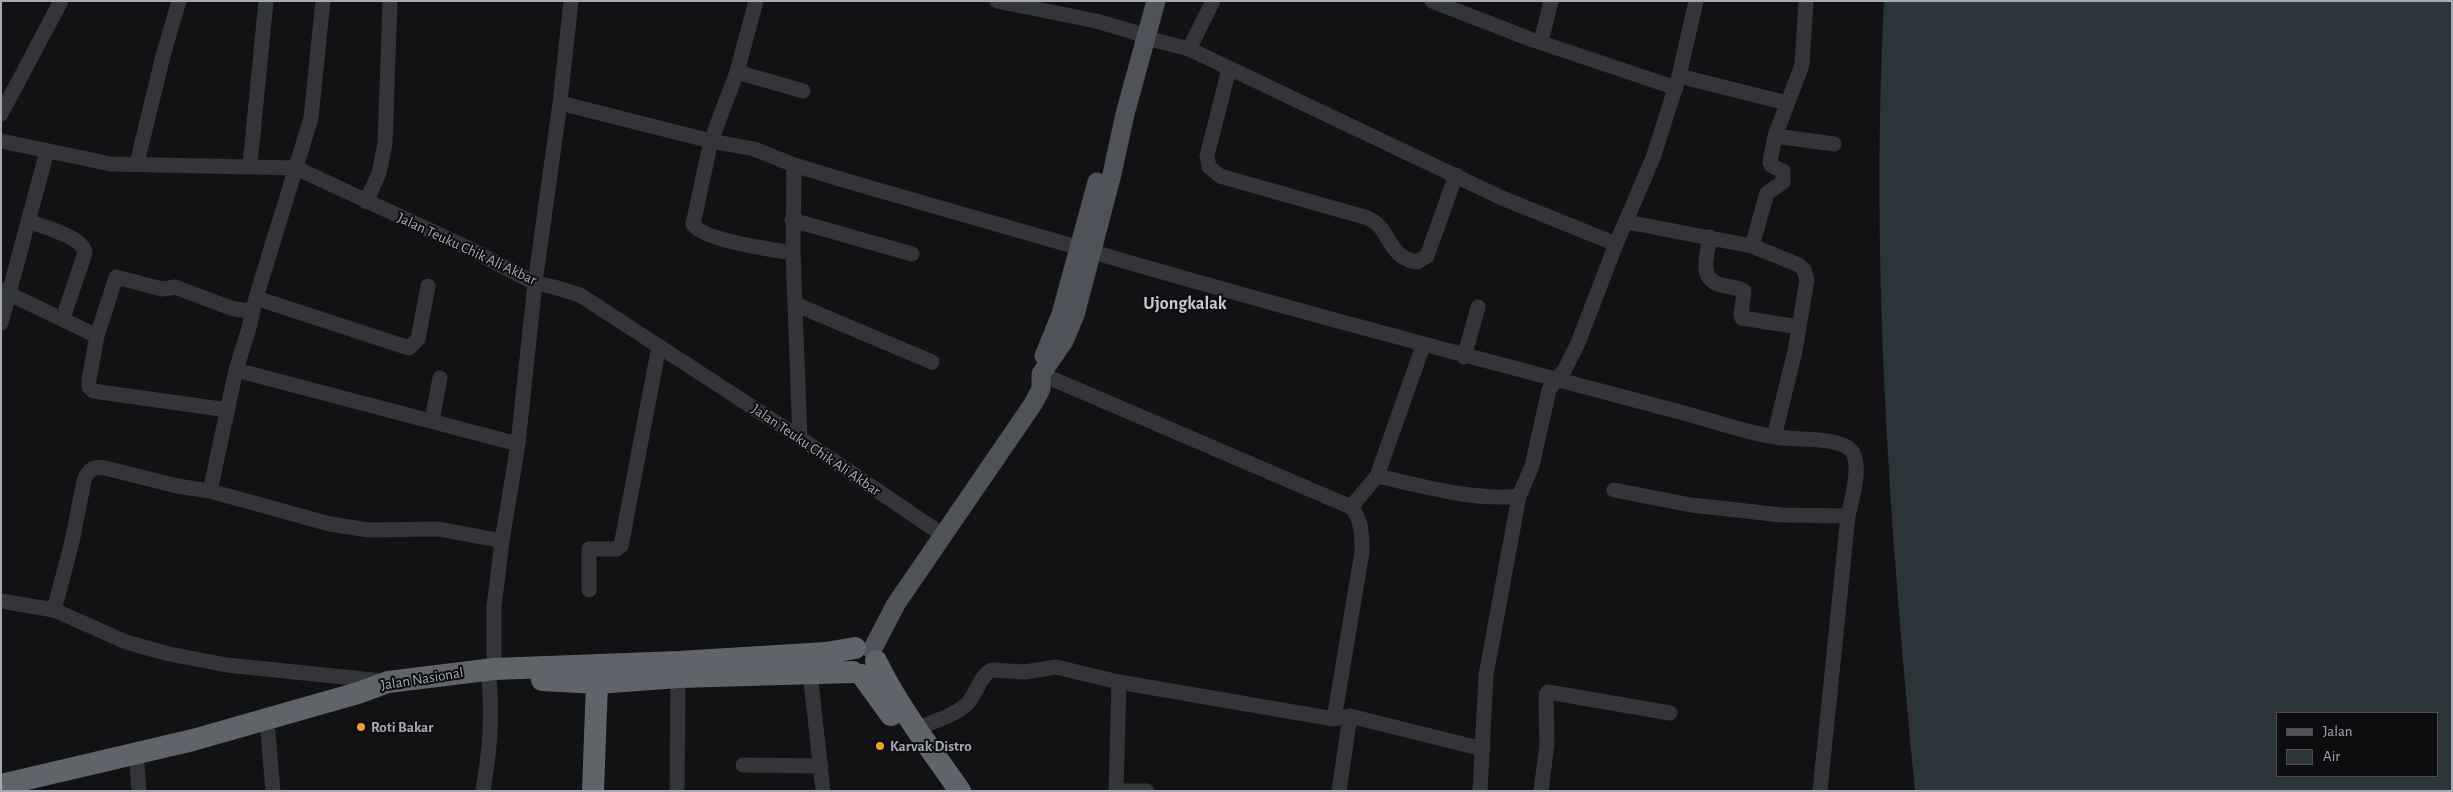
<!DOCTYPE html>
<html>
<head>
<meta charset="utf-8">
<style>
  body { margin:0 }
  #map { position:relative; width:2453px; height:792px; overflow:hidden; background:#121214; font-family:"Alegreya Sans",sans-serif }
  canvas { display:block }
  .frame { position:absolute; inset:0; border:2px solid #a4aab4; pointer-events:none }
  .legend { position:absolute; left:2276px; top:712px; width:162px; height:65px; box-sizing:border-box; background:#0d0d0f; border:1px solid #494c51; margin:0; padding:6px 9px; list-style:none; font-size:15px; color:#a4aab4 }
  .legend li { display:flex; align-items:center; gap:10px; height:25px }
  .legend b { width:25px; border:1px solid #494c51 }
</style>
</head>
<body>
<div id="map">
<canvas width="2453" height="792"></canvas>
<div class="frame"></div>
<ul class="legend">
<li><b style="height:6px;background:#4f5258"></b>Jalan</li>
<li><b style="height:14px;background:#2b3439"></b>Air</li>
</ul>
</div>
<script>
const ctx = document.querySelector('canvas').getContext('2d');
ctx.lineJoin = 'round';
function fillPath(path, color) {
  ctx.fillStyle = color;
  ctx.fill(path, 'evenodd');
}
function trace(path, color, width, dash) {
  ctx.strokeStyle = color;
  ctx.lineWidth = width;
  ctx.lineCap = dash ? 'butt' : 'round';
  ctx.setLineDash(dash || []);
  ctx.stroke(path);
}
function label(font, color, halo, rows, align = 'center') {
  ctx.font = font + ' "Alegreya Sans",sans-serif';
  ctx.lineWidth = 4;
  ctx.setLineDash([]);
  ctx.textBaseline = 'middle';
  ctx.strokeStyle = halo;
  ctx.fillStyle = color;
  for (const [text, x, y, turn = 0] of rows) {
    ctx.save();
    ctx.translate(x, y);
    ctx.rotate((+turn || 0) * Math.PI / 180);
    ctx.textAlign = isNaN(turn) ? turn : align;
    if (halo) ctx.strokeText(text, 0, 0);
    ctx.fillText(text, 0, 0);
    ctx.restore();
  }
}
const water = new Path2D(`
  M1884 1H2452V791H1915C1890 529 1870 264 1884 1ZM2277 713H2437V776H2277Z`);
const minor = new Path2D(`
  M756 1 737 72 711 141 693 224C702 240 774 250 793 253
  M997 1 1096 21 1134 32 1146 38 1189 49 1502 198 1616 244
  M1432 1 1530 39 1676 88
  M1541 42 1551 1
  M1189 49 1213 1
  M1229 69 1207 156 1209 167 1220 176 1368 218C1392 229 1386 257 1417 262L1427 256 1456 175
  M737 72 803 91
  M1679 76 1787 103
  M560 103 711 141 754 149 794 165 857 184 1080 248
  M1 114 61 1
  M1775 136 1834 144
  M1 141 111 164 296 168 468 248 535 283 554 287 580 295 800 438 934 529
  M137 163 163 56 179 1
  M250 165 266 1
  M794 165 793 253 800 438
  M366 202 379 173 385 144 390 1
  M792 220 912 254
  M28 221C43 227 83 236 85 253L63 318
  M1627 222 1752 246 1799 265 1804 270 1807 280 1795 351 1774 437
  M1710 237C1707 255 1698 279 1721 285 1729 287 1737 287 1744 291L1741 315 1742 318 1799 327
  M1752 246 1767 193 1783 182V171L1772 166 1770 162 1775 136 1802 65 1806 1
  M1093 252C1288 309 1483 360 1680 412 1711 420 1743 432 1775 437 1795 440 1830 437 1847 447 1865 457 1852 499 1848 516L1820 791
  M1 290 97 336
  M256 298 409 348 418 339 428 286
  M797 305 932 362
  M1 323 47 151
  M1464 357 1478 307
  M236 370 518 444
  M1041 374 1351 507C1362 520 1362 535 1362 552L1334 719
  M228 410 93 391 89 387V380L97 336 116 277 162 289 175 287 231 308 253 312
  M432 420 440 378
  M1377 476C1423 486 1472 501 1519 496
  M1614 490 1691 505 1782 515 1848 516
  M210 491 236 370 249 328 256 298 311 118 323 1
  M1351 507 1377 476 1423 346
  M589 590V549H617L621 546 659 346
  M1 601 54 610 126 642 169 654 227 665 382 681
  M54 610 72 542 84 481C88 470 93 466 105 468L177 486 210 491 330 524 368 530 439 529 502 541
  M494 669V607L502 541 518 444 535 283 560 103 571 1
  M810 672 823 791
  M1119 682 1116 791H1147
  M915 729C932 722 954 716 967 704 977 694 979 676 992 670L1025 672 1056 667 1119 682 1334 719 1350 716 1483 749
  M268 732 273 791
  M743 765 821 766
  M137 766 139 791
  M483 791C489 754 493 718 489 680
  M677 791 678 677
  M1339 791 1350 716
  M1480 791 1486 675 1519 496 1532 466 1549 390 1565 369 1578 343 1616 244 1653 158 1679 76 1696 1
  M1541 791 1547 744 1546 695 1548 692 1670 713`);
const major = new Path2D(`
  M1044 356 1061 314 1097 182
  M872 650 896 604 1033 404 1041 389V374L1064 341 1075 315 1112 174 1125 114 1156 1`);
const highway = new Path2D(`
  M876 661C899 708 930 748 960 791
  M862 675 891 715
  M542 680 597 683 678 677 853 672
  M1 785 193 740 358 693 388 682 494 669 679 662 826 653 855 648
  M593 791 597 683`);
const markers = [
  [361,727,5,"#f0a02e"],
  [880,746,5,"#f0a02e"]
];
const streetNames = [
  ["Jalan Teuku Chik Ali Akbar",467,249,25],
  ["Jalan Teuku Chik Ali Akbar",816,450,34],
  ["Jalan Nasional",422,679,-9]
];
const poiNames = [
  ["Roti Bakar",371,727],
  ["Karvak Distro",890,746]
];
const quarterNames = [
  ["Ujongkalak",1185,304]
];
fillPath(water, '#2b3439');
trace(minor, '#333539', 15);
trace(major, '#4f5258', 19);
trace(highway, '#5f636a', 22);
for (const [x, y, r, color] of markers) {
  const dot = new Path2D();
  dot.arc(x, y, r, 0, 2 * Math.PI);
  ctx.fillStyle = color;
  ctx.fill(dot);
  trace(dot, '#0d0d0f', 2);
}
label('15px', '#a4aab4', '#0d0d0f', streetNames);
label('bold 15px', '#a4aab4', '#0d0d0f', poiNames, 'left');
label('bold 18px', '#c5c9d0', '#0d0d0f', quarterNames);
</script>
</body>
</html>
